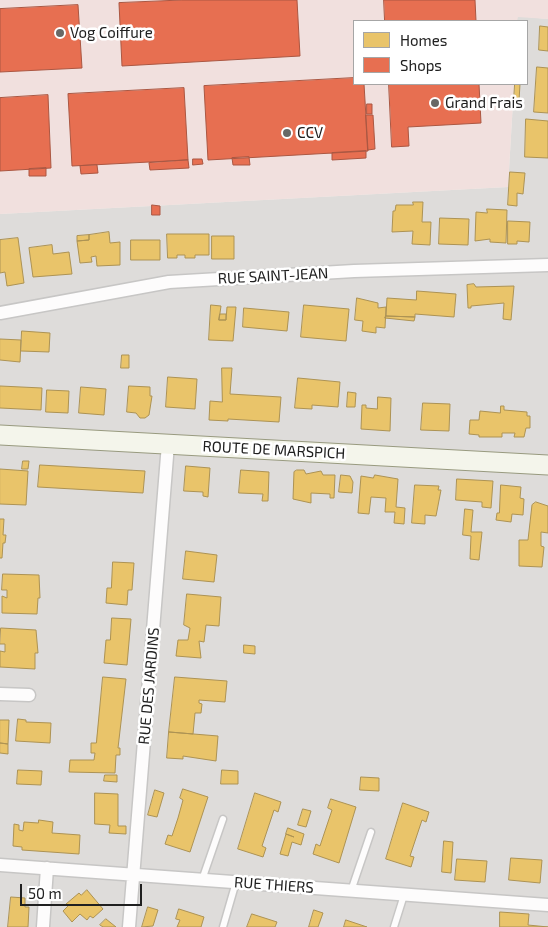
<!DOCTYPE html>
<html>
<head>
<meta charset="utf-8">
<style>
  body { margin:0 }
  #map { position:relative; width:548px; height:927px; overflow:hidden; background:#efede9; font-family:"Exo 2",sans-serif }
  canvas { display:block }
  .legend { position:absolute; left:353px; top:20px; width:175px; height:65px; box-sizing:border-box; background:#fff; border:1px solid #a6a6a6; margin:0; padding:6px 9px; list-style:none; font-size:15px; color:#202020 }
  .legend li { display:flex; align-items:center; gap:10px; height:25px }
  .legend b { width:25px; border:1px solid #a6a6a6 }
  .scale { position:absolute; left:20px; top:884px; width:122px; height:22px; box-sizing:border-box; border:2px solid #202020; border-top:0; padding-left:6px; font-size:15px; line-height:18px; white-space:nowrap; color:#202020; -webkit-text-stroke:4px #fff; paint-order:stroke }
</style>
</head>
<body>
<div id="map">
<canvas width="548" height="927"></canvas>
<ul class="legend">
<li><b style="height:14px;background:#e9c46a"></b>Homes</li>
<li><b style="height:14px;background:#e76f51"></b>Shops</li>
</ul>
<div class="scale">50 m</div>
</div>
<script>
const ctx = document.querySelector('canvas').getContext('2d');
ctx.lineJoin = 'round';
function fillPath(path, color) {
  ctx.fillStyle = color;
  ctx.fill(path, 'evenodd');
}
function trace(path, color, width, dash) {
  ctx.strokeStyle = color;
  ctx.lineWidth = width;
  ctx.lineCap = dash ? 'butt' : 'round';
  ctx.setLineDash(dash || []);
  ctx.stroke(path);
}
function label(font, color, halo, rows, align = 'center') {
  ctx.font = font + ' "Exo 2",sans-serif';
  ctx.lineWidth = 5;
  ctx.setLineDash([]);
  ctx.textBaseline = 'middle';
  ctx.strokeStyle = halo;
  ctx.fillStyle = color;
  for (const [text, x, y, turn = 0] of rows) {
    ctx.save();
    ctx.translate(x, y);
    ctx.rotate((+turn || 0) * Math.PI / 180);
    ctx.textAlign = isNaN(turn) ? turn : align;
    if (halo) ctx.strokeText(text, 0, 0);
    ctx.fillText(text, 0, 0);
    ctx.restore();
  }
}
const residential = new Path2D(`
  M517 16 548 19V927H0V214L508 187 514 84H527V21H517Z`);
const commercial = new Path2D(`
  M0 0H548V19L518 17 517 21H354V84H514L508 187 0 214Z`);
const homes = new Path2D(`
  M540 26 548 27V51L539 50Z
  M537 67 548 68V113L534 112Z
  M515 84H520L519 101 514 100Z
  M526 119 548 121V158L525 157Z
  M510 172 525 173 523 194 517 193V206L508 205Z
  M413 202H423L422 222H431L430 245 412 244 413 231 392 232 393 211H395L396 205H413Z
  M487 209 507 210 506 243 490 242V239L475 241 476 212 487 213Z
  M440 218 469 219 468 245 439 244Z
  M508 221 530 222 529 242 517 241V244H508Z
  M109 232 110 243 120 242V265L97 266 96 256 91 257 92 262 80 263 77 241 89 240V235Z
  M167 234H209V255H195V258H185V255H177V258H168Z
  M89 235V240L77 241V236Z
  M212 236H234V259H212Z
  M18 238 24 283 7 286 5 272 0 273V240Z
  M131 240H160V260H131Z
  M52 245 53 254 69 252 72 274 33 277 29 248Z
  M474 284 476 287 514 286 511 320 503 319 504 303 471 306V308H468L467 285Z
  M417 291 456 294 454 317 415 314V317L386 316 387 298 416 300Z
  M357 298 378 303V308L386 307 385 328 376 327V333L362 331 363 321 355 320Z
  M211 305 221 306 219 320H226L227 307H236L233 341 209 340Z
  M304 305 349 309 346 341 301 337Z
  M244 308 289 312 287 331 243 327Z
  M220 314H226V320H219Z
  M386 316 415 317 414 321 385 318Z
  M22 331 50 333 49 352 21 351Z
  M0 339 21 340 20 362 0 360Z
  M122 355H129V368H121Z
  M222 368H232L230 394 281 397 279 422 228 419V421L209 420 210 401 222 402Z
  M168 377 197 379 195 409 166 407Z
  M298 378 340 382 338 407 312 405V409L295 408Z
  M0 386 42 388 41 410 0 408Z
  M129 386 150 387V396H152L149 415 145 418H140L136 413 127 412Z
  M81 387 106 389 104 415 79 413Z
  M47 390 69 391 68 413 46 412Z
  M348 392 356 393 355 407H347Z
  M378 397 391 398 390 431 361 429 362 405H366V408L377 409Z
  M423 403 450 404 449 431 421 430Z
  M501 406H504V410L527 412V416H530V428H526L524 437H514L515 433H502V437H479V435L469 434 470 420H479L480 411 500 413Z
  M23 461H29L28 469H22Z
  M40 465 145 471 143 493 38 487Z
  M186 466 210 468 208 497 203 496V492L184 491Z
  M0 469 28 471 26 505 0 504Z
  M241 470 269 472 268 501H262L263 494 239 493Z
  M297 470H304L306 474 321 471 323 475H335L334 498H330V494L311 493V503L293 499 294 472Z
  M341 475 350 476 353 482 352 493 339 492Z
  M375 475 398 479 396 507 405 508 404 524 394 523 395 512H385L386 498 371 497 369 514 358 513 361 476 373 478Z
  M457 479 493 481 491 508 482 507V502L456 500Z
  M415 485 439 486 438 490H441L436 516 425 515V524L412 523Z
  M501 485 521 487 520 498 524 499 523 515 512 514 511 522 496 520 497 513H499Z
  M536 502 548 506V533L541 532V546L544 547 542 567 519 566V540H528L532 505Z
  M465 509 473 510 471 532H482L479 560 470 559 471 536 463 535Z
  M0 519H4L3 535H6L5 543H3L2 558H0Z
  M186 551 217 555 214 582 183 579Z
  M113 562 134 563 132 590H128L127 605 106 603 107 588H111Z
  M3 574 39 575 40 598H38L37 614 2 613V596L7 598V590H2Z
  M187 594 221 597 219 626 206 625 204 642 199 641 201 658 176 656 178 640H188L190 628 184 625Z
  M112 618 131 619 127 665 104 663 106 640H110Z
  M1 628 36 630 38 653H35V669L0 667V651L5 652V644H0Z
  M244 645 255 646V654L244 653Z
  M103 677 126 679 118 748H120V755H116L115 773 69 772 70 760H94L95 753H91V743H96Z
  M175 677 227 681 225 702 199 700V703L202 704 201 713H195L193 734 169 732Z
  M18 719 26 720V722L51 723 50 743 16 741Z
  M0 720H9L8 744 0 743Z
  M169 732 218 736 216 761 183 756V759L167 758Z
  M0 743 8 744V754L0 753Z
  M18 770 42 771 41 785 17 784Z
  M222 770 238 771V784H221Z
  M105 775H117V782L104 781Z
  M361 777 379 778V791L360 790Z
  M183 789 208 797 190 852 165 844 168 835 172 836 178 818 183 800 180 798Z
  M155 790 164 793 157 817 148 815Z
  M95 793 118 794V826H126V834L109 833 110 825 95 824Z
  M255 793 281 802 278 812 274 810 262 846 266 848 263 857 238 849Z
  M331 799 356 807 339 863 313 854 316 844 320 846 332 810 328 808Z
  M403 803 429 812 426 822 422 820 410 856 414 857 411 867 386 859Z
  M303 809 311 811 306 827 298 825Z
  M39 820 53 822 52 833 80 835 79 854 22 850V847L13 846 14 824 19 825V830L23 831 24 822 38 823Z
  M288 828 304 834 301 845 292 842 288 856 280 854 286 834 294 837 286 834Z
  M444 841 453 842 451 873 442 872Z
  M511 858 542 860 540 883 509 880Z
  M457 859 487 861 485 882 455 880Z
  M87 890 103 909 93 918 90 916 87 920 80 914 72 922 63 911 68 906 66 904 79 893 81 895Z
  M11 897 25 898V907H29L28 927H8Z
  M148 907 158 910 153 926 142 927Z
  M179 909 204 917 201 927H177L180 920 176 919Z
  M314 910 323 913 318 927H309Z
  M500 912 529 914 528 925 548 927H500Z
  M252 914 277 922 275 927H247Z
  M106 919 116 927H103L100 925Z
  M346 920 367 927H344Z`);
const shops = new Path2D(`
  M182 0H297L300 56 122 66 119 3Z
  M384 0H475L476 21H385Z
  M78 5 82 68 0 72V9Z
  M354 78V84H364L368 151 208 160 204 86Z
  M389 84H479L481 123 408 127 409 146 392 147Z
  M184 88 188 160 72 166 68 94Z
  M48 95 51 168 0 171V98Z
  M367 104H372V114H367Z
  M366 115H373L375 149 368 150Z
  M366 151V158L332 160V153Z
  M249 157 250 165H233L232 158Z
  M193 159H202L203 164 193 165Z
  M188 160 189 168 150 170 149 163Z
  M97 165 98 173 81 174 80 166Z
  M46 168V176H29V169Z
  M152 205 160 206V215H152Z`);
const service = new Path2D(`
  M202 880 223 819
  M351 891 371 832
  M223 927 236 882
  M394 927 404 895`);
const minor = new Path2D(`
  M0 313 169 282 354 271 548 265
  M0 694 29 695
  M0 865 548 905
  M43 927 47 868
  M129 927 168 444`);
const secondary = new Path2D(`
  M0 435 548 465`);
const markers = [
  [60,33,5,"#686866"],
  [435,103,5,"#686866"],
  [287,133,5,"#686866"]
];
const poiNames = [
  ["Vog Coiffure",70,33],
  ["Grand Frais",445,103],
  ["CCV",297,133]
];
const streetNames = [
  ["RUE SAINT-JEAN",273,276,-3],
  ["ROUTE DE MARSPICH",274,450,3],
  ["RUE DES JARDINS",149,686,-85],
  ["RUE THIERS",274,885,4]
];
fillPath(residential, '#dedcda');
fillPath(commercial, '#f1e0de');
fillPath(homes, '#e9c46a');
trace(homes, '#ad9354', 1);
fillPath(shops, '#e76f51');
trace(shops, '#ab5742', 1);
trace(service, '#c7c6c5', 9);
trace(minor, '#c7c6c5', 15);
trace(secondary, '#989a7f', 21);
trace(service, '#fdfcfc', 6);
trace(minor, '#fdfcfc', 12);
trace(secondary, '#f4f5eb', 19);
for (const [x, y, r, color] of markers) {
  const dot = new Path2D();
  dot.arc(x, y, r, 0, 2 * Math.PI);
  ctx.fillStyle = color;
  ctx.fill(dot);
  trace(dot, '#fff', 2);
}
label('15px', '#202020', '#fff', poiNames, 'left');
label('15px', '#202020', '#fff', streetNames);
</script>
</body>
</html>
